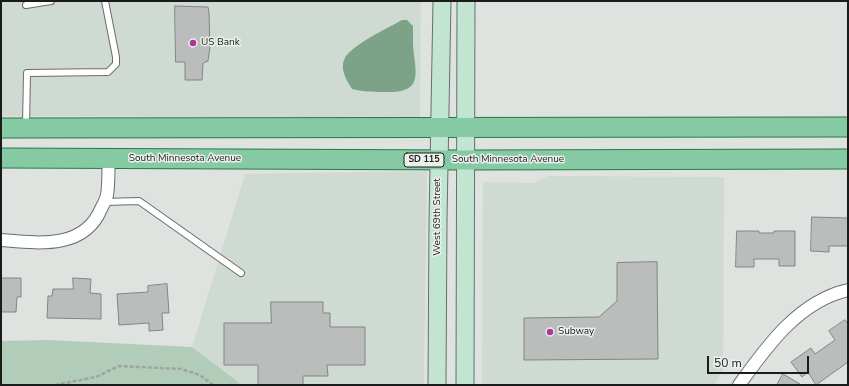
<!DOCTYPE html>
<html>
<head>
<meta charset="utf-8">
<style>
  body { margin:0 }
  #map { position:relative; width:849px; height:386px; overflow:hidden; background:#dfe3e0; font-family:"Nunito Sans",sans-serif }
  canvas { display:block }
  .frame { position:absolute; inset:0; border:2px solid #1a1c1b; pointer-events:none }
  .scale { position:absolute; left:707px; top:356px; width:102px; height:18px; box-sizing:border-box; border:2px solid #1a1c1b; border-top:0; padding-left:5px; font-size:12px; line-height:14px; white-space:nowrap; color:#1a1c1b; -webkit-text-stroke:3px #ecf0ed; paint-order:stroke }
</style>
</head>
<body>
<div id="map">
<canvas width="849" height="386"></canvas>
<div class="frame"></div>
<div class="scale">50 m</div>
</div>
<script>
const ctx = document.querySelector('canvas').getContext('2d');
ctx.lineJoin = 'round';
function fillPath(path, color) {
  ctx.fillStyle = color;
  ctx.fill(path, 'evenodd');
}
function trace(path, color, width, dash) {
  ctx.strokeStyle = color;
  ctx.lineWidth = width;
  ctx.lineCap = dash ? 'butt' : 'round';
  ctx.setLineDash(dash || []);
  ctx.stroke(path);
}
function label(font, color, halo, rows, align = 'center') {
  ctx.font = font + ' "Nunito Sans",sans-serif';
  ctx.lineWidth = 3;
  ctx.setLineDash([]);
  ctx.textBaseline = 'middle';
  ctx.strokeStyle = halo;
  ctx.fillStyle = color;
  for (const [text, x, y, turn = 0] of rows) {
    ctx.save();
    ctx.translate(x, y);
    ctx.rotate((+turn || 0) * Math.PI / 180);
    ctx.textAlign = isNaN(turn) ? turn : align;
    if (halo) ctx.strokeText(text, 0, 0);
    ctx.fillText(text, 0, 0);
    ctx.restore();
  }
}
const built = new Path2D(`
  M1 1H421L420 118 1 116Z
  M427 171 424 385H240L237 381 192 347 245 174Z
  M548 176 724 177 723 371 714 385H482L483 182 533 183Z`);
const green = new Path2D(`
  M48 340 192 347 237 381 240 385H1V341Z`);
const water = new Path2D(`
  M402 20H407L413 26C413 31 413 36 413 41 413 68 428 93 387 92 375 92 364 92 352 89 347 81 340 70 344 60 349 46 388 28 402 20Z`);
const building = new Path2D(`
  M175 6 208 7 209 13 210 47 208 61 203 63 202 80H185V62H176Z
  M812 217 848 218V246H829V252L811 251Z
  M737 231H759V233H774V231H795V266H779V259H754V267H736Z
  M657 262 658 359 524 360V318L599 317 617 301V263Z
  M1 278H21V297H17L16 312H1Z
  M73 278 91 279 90 293 101 294V319L47 318 48 296H52L53 289H73Z
  M167 284 169 313H162L163 330 149 331V323L119 325 117 294 148 292V286Z
  M271 302H323V313H330V327H365V365H327L328 376H303V385H258V365H224V323H271Z
  M845 320 848 324V362L816 385 808 372 802 377 791 362 811 348 815 354 835 340 829 331Z
  M783 374 800 384V385H777Z`);
const path = new Path2D(`
  M55 385 96 377 119 366 181 369 200 375 213 385`);
const service = new Path2D(`
  M26 5 51 1
  M26 126 27 73 108 72 116 64V57L105 1
  M104 202 139 201 241 273`);
const minor = new Path2D(`
  M1 240C37 243 84 250 101 209 103 205 106 200 107 195 109 183 108 170 109 158
  M739 385C767 346 799 301 848 290`);
const secondary = new Path2D(`
  M437 385 438 220 442 1
  M465 385 466 1`);
const primary = new Path2D(`
  M1 128 848 127
  M1 158 466 160 848 159`);
const markers = [
  [193,43,4,"#a73997"],
  [550,332,4,"#a73997"]
];
const shields = [
  [424,160,40]
];
const shieldNames = [
  ["SD 115",424,160]
];
const poiNames = [
  ["US Bank",201,43],
  ["Subway",558,332]
];
const streetNames = [
  ["South Minnesota Avenue",185,159],
  ["South Minnesota Avenue",508,160],
  ["West 69th Street",438,217,-90]
];
fillPath(built, '#cfdad2');
fillPath(green, '#b1cdb9');
fillPath(water, '#7ca288');
fillPath(building, '#babdbb');
trace(building, '#828683', 1);
trace(service, '#6a6d6b', 8);
trace(minor, '#6a6d6b', 14);
trace(secondary, '#6a6d6b', 19);
trace(primary, '#2b764c', 21);
trace(path, '#a0a3a1', 2.5, [4, 2]);
trace(service, '#fff', 6);
trace(minor, '#fff', 12);
trace(secondary, '#c2e5d1', 17);
trace(primary, '#85caa3', 19);
for (const [x, y, r, color] of markers) {
  const dot = new Path2D();
  dot.arc(x, y, r, 0, 2 * Math.PI);
  ctx.fillStyle = color;
  ctx.fill(dot);
  trace(dot, '#ecf0ed', 1.5);
}
for (const [x, y, w] of shields) {
  const box = new Path2D();
  box.roundRect(x - w / 2, y - 7, w, 14, 3);
  ctx.fillStyle = '#ecf0ed';
  ctx.fill(box);
  trace(box, '#1a1c1b', 1);
}
label('bold 9px', '#1a1c1b', null, shieldNames);
label('10px', '#1a1c1b', '#ecf0ed', poiNames, 'left');
label('10px', '#1a1c1b', '#ecf0ed', streetNames);
</script>
</body>
</html>
